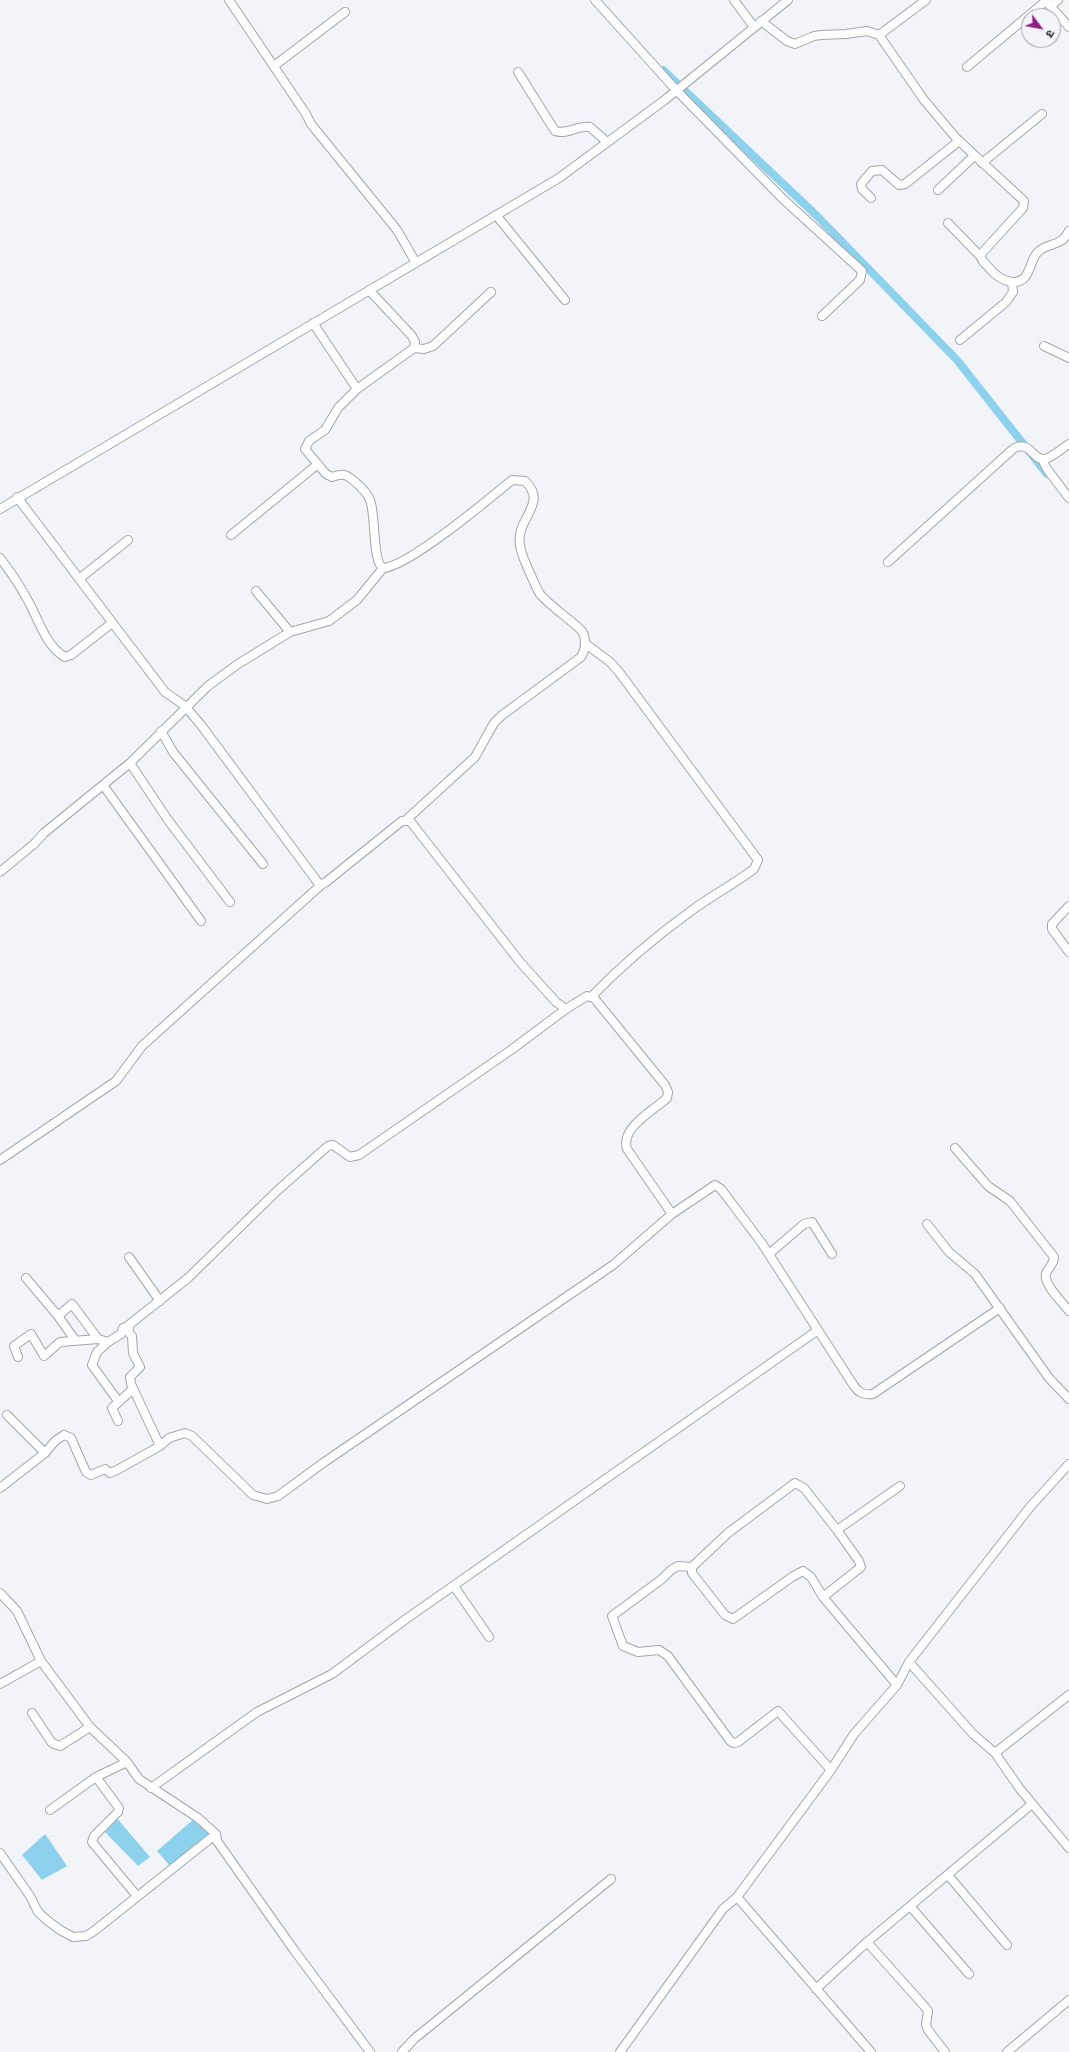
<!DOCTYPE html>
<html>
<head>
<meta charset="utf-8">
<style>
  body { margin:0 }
  #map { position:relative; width:1069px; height:2052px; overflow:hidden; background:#f2f4fa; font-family:"DM Sans","Noto Sans Devanagari",sans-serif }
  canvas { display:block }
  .north { position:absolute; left:1021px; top:8px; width:40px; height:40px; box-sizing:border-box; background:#f2f4fa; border:1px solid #9ea0a4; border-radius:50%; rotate:122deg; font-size:11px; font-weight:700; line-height:16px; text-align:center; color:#212224 }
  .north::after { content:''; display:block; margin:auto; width:14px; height:18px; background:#8e2184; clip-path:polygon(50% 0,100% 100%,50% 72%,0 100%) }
</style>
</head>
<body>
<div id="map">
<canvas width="1069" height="2052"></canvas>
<div class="north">उ</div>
</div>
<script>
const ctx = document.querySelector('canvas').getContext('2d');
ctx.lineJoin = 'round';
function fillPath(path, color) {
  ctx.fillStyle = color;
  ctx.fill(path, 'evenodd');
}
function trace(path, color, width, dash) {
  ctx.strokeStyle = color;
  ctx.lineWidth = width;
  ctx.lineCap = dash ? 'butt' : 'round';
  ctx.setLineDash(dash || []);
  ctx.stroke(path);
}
const water = new Path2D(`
  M115 1816 150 1857 138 1866 103 1830Z
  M195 1818 212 1834 171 1867 157 1851Z
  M45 1834 67 1866 42 1880 22 1855Z`);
const canal = new Path2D(`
  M663 70 817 216 957 360 1047 474`);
const minor = new Path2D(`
  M229 0 306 114 311 124 397 230 416 263
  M595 0 676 90 783 199 862 271 860 280 822 316
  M734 0 754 27
  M1045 0 1069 27
  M1051 6 1058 0
  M761 21 787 41 795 44 814 36 821 35 846 34 867 31 879 35 924 100 956 138 1024 201 1023 208 981 254C980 261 988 266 992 271 1001 281 1021 289 1028 272 1032 265 1032 257 1039 251 1050 242 1061 247 1069 231
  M879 35 926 0
  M274 66 345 12
  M967 67 1046 1
  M518 72 555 131C567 135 578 125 590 127L607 142
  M982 163 1042 114
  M938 190 974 156
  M871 198 862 189 861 184 872 171 882 170 899 185 905 184 959 141
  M496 215 565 300
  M948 223 981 257
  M369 290 412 336 415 342 414 348 357 389 338 408 325 430 309 441 305 449 326 474 332 477C342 473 346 474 354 481 360 486 367 492 370 500 376 514 372 562 383 568 408 567 489 499 512 480L525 481C549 504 515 519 520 545 521 554 525 561 528 569 532 577 535 586 540 594 552 608 569 618 582 631 587 640 586 648 581 657L501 716 494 723 475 757 406 820
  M313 323 357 389
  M960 340 1006 302 1013 292 1012 282
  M1044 346 1069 358
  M414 348 424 349 433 346 491 292
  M1042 459 1047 469 1069 498
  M17 497 165 692 185 706 201 725 319 884 321 885 326 882 402 821H410L520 962 556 1002 566 1009 587 996 594 998 665 1085 668 1092 667 1098C654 1110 620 1128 627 1149L672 1214
  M0 509 559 178 666 99 788 0
  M231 535 318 464
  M0 558C10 571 19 584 27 599 38 617 45 646 65 657L71 655 112 623
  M888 562 1013 449C1030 439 1032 460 1044 459 1052 458 1062 448 1069 444
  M79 579 128 540
  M290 632 329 621 357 600 383 568
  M586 644 610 662 619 672 758 860 754 869C734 884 711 896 691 911 655 937 622 965 591 997
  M161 731 173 752 263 864
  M130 763 168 820 230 902
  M103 785 201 921
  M0 872 34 844 44 833 130 763 208 686 238 664 290 632 256 591
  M1069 906 1052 924V929L1069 952
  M955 1148 988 1186 1010 1201 1054 1257C1054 1265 1048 1267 1046 1274 1043 1284 1063 1303 1069 1311
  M0 1160 116 1081 142 1046 321 885
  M927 1224 949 1252 975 1274 1049 1378 1069 1399
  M769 1254 804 1224 812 1222 832 1254
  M129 1257 160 1301
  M26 1278 58 1316 75 1340
  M58 1316 72 1304 98 1339
  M108 1342 97 1352 92 1365 118 1401
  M18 1357 14 1346 31 1334 44 1356 60 1342 98 1339 108 1342 121 1334 123 1328 128 1326
  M7 1415 45 1453
  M118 1421 112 1408 133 1389
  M160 1446 131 1384 130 1377 140 1367 133 1353 132 1336 128 1332 130 1324 188 1278 278 1190 328 1146 333 1145 350 1157 359 1155 511 1050 566 1009
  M0 1488 45 1453 55 1441 64 1435 71 1438 86 1472 91 1475 105 1469 110 1473 117 1470 160 1446 169 1438 185 1433 192 1436 253 1495 267 1499 278 1496 323 1463 613 1265 672 1214 715 1185 721 1189 761 1242 854 1386C859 1393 864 1395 873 1394L1000 1308
  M692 1567 728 1533 795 1483 804 1488 837 1530
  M454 1586 489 1637
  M0 1593 17 1611 41 1661 90 1727 127 1762 139 1779 198 1818 216 1834 217 1841 294 1950 370 2052
  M823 1597 861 1567 859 1561 837 1530 900 1486
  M909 1662 973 1734 995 1753 1020 1789 1069 1848
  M0 1684 41 1661
  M32 1713 52 1743 60 1746 90 1727
  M995 1753 1069 1695
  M831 1770 778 1711 738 1742 734 1743 731 1742 668 1656 659 1650 638 1652 623 1646 612 1616 662 1579 671 1570 678 1566 692 1567V1573L725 1615 733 1619 792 1577 803 1571 811 1577 823 1597 897 1685
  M96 1777 119 1808 118 1812 94 1836 92 1842 137 1896
  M151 1788 257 1712 332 1674 406 1619 818 1330
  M50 1810 96 1777 127 1762
  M0 1853 30 1896 38 1912 48 1921 60 1930 73 1937 86 1936 94 1931 216 1834
  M948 1875 1007 1945
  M737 1897 871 2052
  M910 1906 969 1974
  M867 1942 925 2007 928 2011 926 2025 928 2030 945 2052
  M816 1989 867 1942 1032 1804
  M402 2052 414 2039 611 1879
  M620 2052 723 1909 737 1897 831 1770 854 1734 897 1685 909 1662 1030 1507 1069 1464
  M1007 2052 1069 2000`);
fillPath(water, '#8dd1ed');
trace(canal, '#8dd1ed', 8);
trace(minor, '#a2a5aa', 10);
trace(minor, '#fff', 8);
</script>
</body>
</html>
